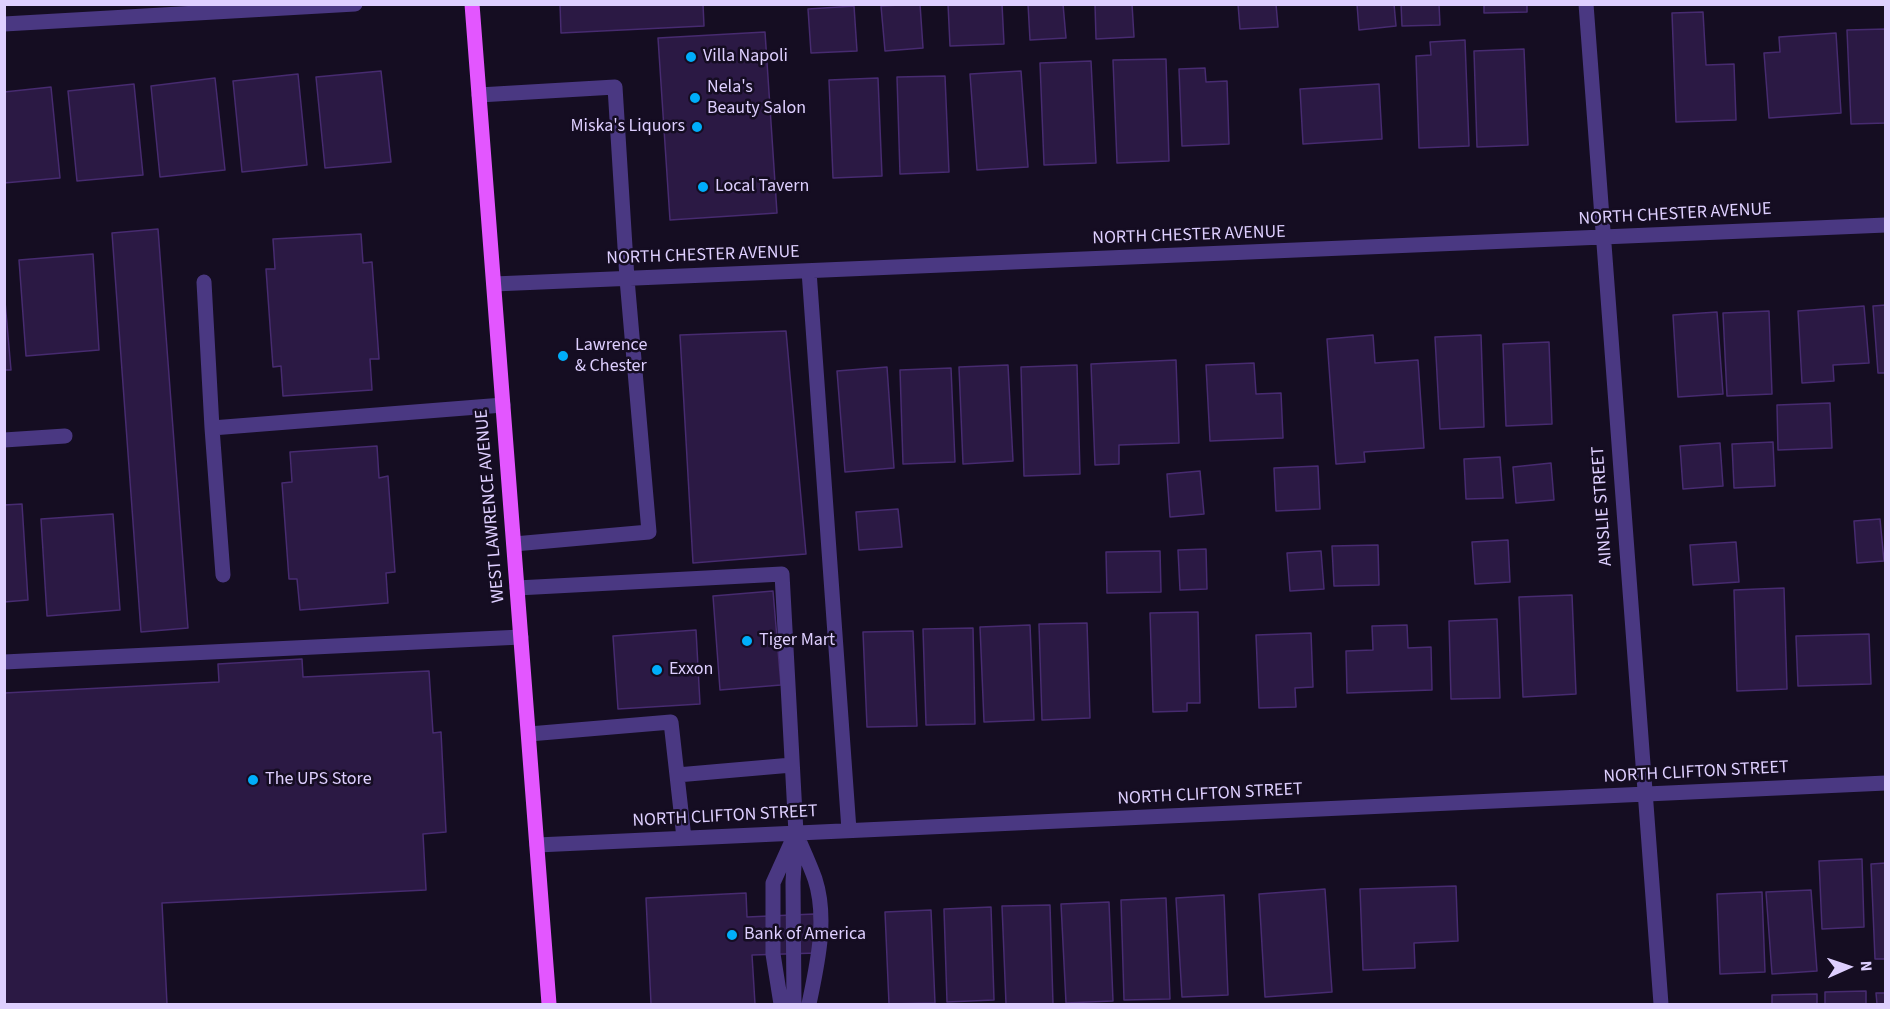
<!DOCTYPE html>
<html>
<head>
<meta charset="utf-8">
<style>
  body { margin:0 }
  #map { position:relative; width:1890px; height:1009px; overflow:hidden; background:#150d22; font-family:"Source Sans 3",sans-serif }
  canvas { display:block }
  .frame { position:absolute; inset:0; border:6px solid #decfff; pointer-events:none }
  .north { position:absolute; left:1818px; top:937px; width:60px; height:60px; -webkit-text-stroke:4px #150d22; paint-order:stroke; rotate:87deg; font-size:16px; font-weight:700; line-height:24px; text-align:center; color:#decfff }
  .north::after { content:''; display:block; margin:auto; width:21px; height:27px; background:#decfff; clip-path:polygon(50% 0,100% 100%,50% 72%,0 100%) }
</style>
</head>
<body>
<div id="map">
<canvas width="1890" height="1009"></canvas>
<div class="frame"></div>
<div class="north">N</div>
</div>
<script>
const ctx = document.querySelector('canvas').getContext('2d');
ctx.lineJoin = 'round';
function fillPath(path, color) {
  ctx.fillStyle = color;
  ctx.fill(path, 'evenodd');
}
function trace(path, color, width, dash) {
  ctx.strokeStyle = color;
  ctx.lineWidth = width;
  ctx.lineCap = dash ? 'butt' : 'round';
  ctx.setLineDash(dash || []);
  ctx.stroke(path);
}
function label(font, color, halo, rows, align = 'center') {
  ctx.font = font + ' "Source Sans 3",sans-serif';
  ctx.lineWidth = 5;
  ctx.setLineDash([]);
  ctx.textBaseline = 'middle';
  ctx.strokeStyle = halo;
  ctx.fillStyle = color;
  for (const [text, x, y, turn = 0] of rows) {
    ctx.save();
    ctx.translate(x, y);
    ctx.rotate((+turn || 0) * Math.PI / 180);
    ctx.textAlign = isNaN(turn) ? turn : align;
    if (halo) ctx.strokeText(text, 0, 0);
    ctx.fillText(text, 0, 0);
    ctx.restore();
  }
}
const building = new Path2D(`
  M560 4H703L704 26 561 33Z
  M920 4 923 48 885 51 881 6Z
  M948 4H1002L1004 44 950 46Z
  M1028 4H1063L1066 38 1030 40Z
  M1095 4H1132L1134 37 1096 39Z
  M1238 4H1276L1278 27 1240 29Z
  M1357 4H1394L1396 26 1359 30Z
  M1401 4H1439L1440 25 1402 26Z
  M1484 4H1527V12L1484 13Z
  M854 6 857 51 811 53 808 9Z
  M1703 12 1706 65 1734 64 1736 120 1676 122 1672 13Z
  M1886 29V123L1851 124 1847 30Z
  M765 32 777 213 670 220 658 38Z
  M1836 33 1841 113 1769 118 1764 53 1780 52 1779 37Z
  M1465 40 1469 146 1419 148 1416 56 1431 55 1430 42Z
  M1524 49 1528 145 1477 147 1474 51Z
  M1166 59 1169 161 1117 163 1113 60Z
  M1091 61 1096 163 1044 165 1040 63Z
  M1205 68 1206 82 1227 81 1229 144 1182 146 1179 69Z
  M381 71 391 162 325 168 316 77Z
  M1021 71 1028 167 977 170 970 74Z
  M298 74 307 165 242 172 233 81Z
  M945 76 949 172 900 174 897 77Z
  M215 78 225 170 160 177 151 86Z
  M878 78 882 176 833 178 829 80Z
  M134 84 143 175 77 181 68 91Z
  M1379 84 1382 139 1303 144 1300 89Z
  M51 87 60 178 4 183V92Z
  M158 229 188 628 141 632 112 233Z
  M361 234 363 263 372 262 379 359H370L372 390 283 396 281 366 273 367 266 269H275L273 239Z
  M93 254 99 350 26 356 19 260Z
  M4 290 11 370H4Z
  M1886 305V373H1878L1873 306Z
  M1864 306 1869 363 1833 365 1834 381 1802 383 1798 311Z
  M1769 311 1772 394 1727 396 1723 313Z
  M1717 312 1723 394 1678 397 1673 315Z
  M786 331 806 554 693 563 680 335Z
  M1373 335 1375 363 1418 360 1424 448 1364 452 1365 462 1336 464 1327 339Z
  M1481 335 1484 427 1440 429 1435 337Z
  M1549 342 1552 424 1506 426 1503 344Z
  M1176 360 1179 443 1119 445V464L1095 465 1091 364Z
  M1254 363 1256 394 1281 393 1283 438 1210 441 1206 365Z
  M1008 365 1013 461 963 464 959 367Z
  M1077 365 1080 474 1024 476 1021 367Z
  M887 367 894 468 845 472 837 371Z
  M951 368 955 462 903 464 900 370Z
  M1830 403 1832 448 1778 450 1777 405Z
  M1773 442 1775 486 1734 488 1732 444Z
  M1720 443 1723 486 1683 489 1680 446Z
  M377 446 379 478 388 476 395 572 386 573 388 603 300 610 297 579H289L282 483 292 482 290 452Z
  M1500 457 1503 498 1466 499 1464 459Z
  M1551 463 1554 500 1516 503 1513 467Z
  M1318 466 1320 509 1276 511 1274 468Z
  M1200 471 1204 514 1170 517 1167 474Z
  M22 504 28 600 4 602V505Z
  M898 509 902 547 859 550 856 512Z
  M113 514 120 610 47 616 41 519Z
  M1880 519 1884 561 1857 563 1854 521Z
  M1508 540 1510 582 1475 584 1472 542Z
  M1736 542 1739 582 1693 585 1690 545Z
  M1378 545 1379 585 1334 586 1332 546Z
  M1206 549 1207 589 1180 590 1178 550Z
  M1160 551 1161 592 1107 593 1106 552Z
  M1321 551 1324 589 1290 591 1287 553Z
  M1784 588 1787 689 1737 691 1734 590Z
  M773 591 781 685 720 690 713 596Z
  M1572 595 1576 694 1523 697 1519 597Z
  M1198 612 1200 703H1187V711L1153 712 1150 613Z
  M1497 619 1500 698 1451 699 1449 621Z
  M1087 623 1090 718 1042 720 1039 624Z
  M1030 625 1034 720 984 722 980 627Z
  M1407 625 1408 648 1431 647 1432 690 1347 693 1346 651 1373 650 1372 626Z
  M973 628 975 724 926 725 923 629Z
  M696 630 700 704 618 709 613 636Z
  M913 631 917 726 867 727 863 632Z
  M1311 633 1313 687 1295 688 1296 707 1259 708 1256 635Z
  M1869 634 1871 684 1798 686 1796 636Z
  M302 659 303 677 429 671 433 733 441 732 446 832 423 834 426 890 162 903 167 1004H4V693L219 682 218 664Z
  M1862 859 1864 927 1822 929 1819 861Z
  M1886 863V959H1875L1871 864Z
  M1456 886 1458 941 1414 943 1415 968 1363 970 1360 889Z
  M1325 889 1332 992 1265 997 1259 894Z
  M1811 890 1817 971 1772 974 1766 892Z
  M1762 892 1765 972 1720 974 1717 894Z
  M746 893 747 917 814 914 817 953 752 955 755 1004H651L646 898Z
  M1224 895 1228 995 1182 997 1176 898Z
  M1166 898 1170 999 1124 1000 1121 900Z
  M1109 902 1113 1001 1066 1003 1061 904Z
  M1050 905 1053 1004H1006L1002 906Z
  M991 907 994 1000 947 1002 944 909Z
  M931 910 935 1003 889 1004 885 912Z
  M1866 991V1004H1825V992Z
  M1876 993H1886V1004H1877Z
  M1817 994V1004H1772V995Z`);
const minor = new Path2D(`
  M1586 4 1661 1004
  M4 24 355 4
  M479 95 615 87 627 279 649 532 514 544
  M809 271 849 830
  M204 282 212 428 503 405
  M494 284 1886 225
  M212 428 223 575
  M4 440 65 436
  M517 588 782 574 796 833 793 882 794 1004
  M4 662 521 637
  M529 734 671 722 684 838
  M677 775 792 765
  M797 836C803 850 810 865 815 879 828 919 817 965 809 1004
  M537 845 1886 783
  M781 1004 773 954V883L792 841`);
const major = new Path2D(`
  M472 4 549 1004`);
const markers = [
  [691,57,6,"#00aefa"],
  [695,98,6,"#00aefa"],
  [697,127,6,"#00aefa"],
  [703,187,6,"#00aefa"],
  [563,356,6,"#00aefa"],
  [747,641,6,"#00aefa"],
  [657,670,6,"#00aefa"],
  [253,780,6,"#00aefa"],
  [732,935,6,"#00aefa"]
];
const poiNames = [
  ["Villa Napoli",703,57],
  ["Nela's",707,88],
  ["Beauty Salon",707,109],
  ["Miska's Liquors",685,127,"right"],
  ["Local Tavern",715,187],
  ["Lawrence",575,346],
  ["& Chester",575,367],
  ["Tiger Mart",759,641],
  ["Exxon",669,670],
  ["The UPS Store",265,780],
  ["Bank of America",744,935]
];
const streetNames = [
  ["NORTH CHESTER AVENUE",1675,215,-3],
  ["NORTH CHESTER AVENUE",1189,236,-2],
  ["NORTH CHESTER AVENUE",703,256,-2],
  ["WEST LAWRENCE AVENUE",491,506,-95],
  ["AINSLIE STREET",1603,506,-94],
  ["NORTH CLIFTON STREET",1696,773,-3],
  ["NORTH CLIFTON STREET",1210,795,-3],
  ["NORTH CLIFTON STREET",725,817,-3]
];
fillPath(building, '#2b1944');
trace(building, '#472b70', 1.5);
trace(minor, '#4a3882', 15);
trace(major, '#e356ff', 15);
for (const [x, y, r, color] of markers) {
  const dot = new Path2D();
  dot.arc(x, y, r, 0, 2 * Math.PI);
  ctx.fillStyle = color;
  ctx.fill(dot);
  trace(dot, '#150d22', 2);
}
label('18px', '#decfff', '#150d22', poiNames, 'left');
label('18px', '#decfff', '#150d22', streetNames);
</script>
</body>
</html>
